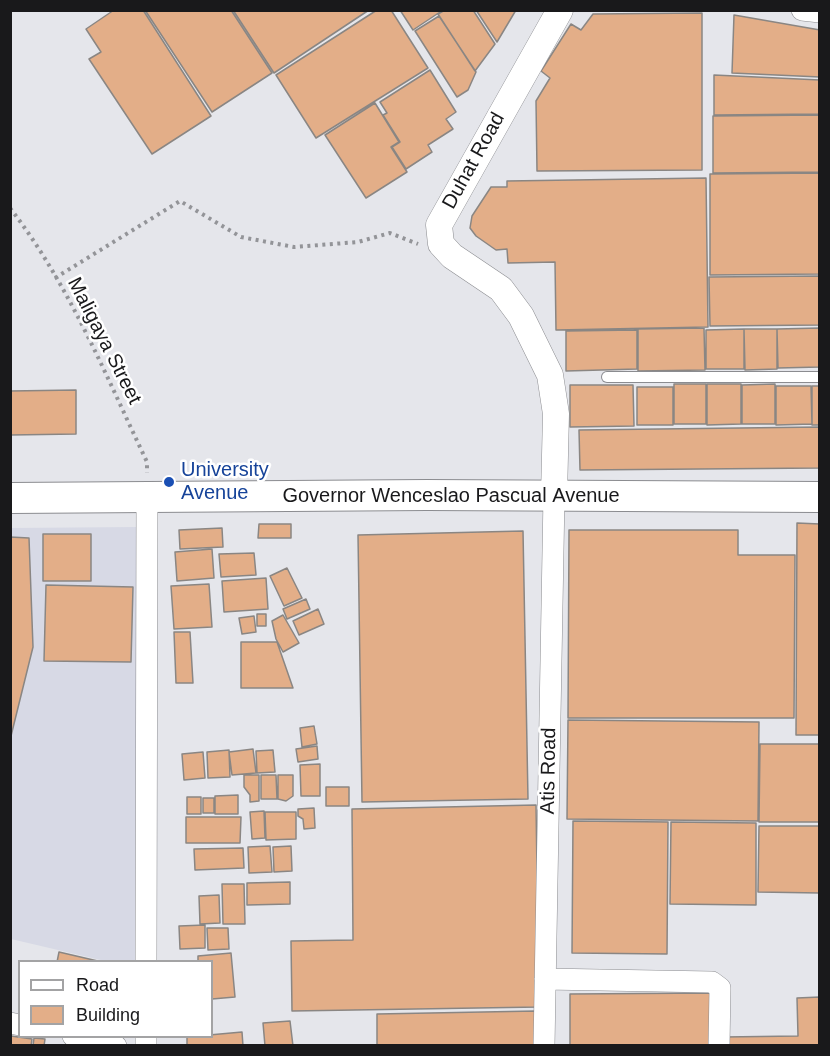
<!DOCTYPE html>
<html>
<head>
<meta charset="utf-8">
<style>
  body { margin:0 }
  #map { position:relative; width:830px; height:1056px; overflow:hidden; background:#e5e6eb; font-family:Helvetica,sans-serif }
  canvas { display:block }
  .frame { position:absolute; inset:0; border:12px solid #19191b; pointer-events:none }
  .legend { position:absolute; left:18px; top:960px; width:195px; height:78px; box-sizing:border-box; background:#fff; border:2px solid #a3a3a4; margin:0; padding:8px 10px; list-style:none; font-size:18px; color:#19191b }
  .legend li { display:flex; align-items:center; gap:12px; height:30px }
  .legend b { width:30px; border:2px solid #a3a3a4 }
</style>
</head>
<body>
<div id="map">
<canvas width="830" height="1056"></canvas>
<div class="frame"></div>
<ul class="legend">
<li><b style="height:8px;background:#fff"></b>Road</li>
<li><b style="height:16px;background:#e3ae88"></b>Building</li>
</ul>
</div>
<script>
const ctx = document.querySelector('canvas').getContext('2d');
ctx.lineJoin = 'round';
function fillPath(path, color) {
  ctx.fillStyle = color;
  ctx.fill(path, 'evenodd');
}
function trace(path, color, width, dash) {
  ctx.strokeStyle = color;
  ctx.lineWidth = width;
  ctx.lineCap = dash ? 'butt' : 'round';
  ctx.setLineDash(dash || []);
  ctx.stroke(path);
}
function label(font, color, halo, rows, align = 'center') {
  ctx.font = font + ' Helvetica,sans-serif';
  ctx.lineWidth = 5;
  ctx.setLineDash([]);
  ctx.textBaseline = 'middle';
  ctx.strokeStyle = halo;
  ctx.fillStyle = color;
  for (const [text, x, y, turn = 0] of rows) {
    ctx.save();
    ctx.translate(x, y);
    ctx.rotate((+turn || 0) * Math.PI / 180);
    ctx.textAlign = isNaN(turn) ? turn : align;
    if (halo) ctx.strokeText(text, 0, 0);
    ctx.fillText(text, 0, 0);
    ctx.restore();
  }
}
const built = new Path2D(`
  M137 527 138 961H105L11 939V528Z`);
const building = new Path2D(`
  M114 10H143L211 116 152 154 89 59 101 52 86 29Z
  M145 10H231L272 73 212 112Z
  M233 10H369L274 73Z
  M377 10H391L428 68 316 138 276 75Z
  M400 10H443L413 30Z
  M445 10H473L495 44 475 71 438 14Z
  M476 10H516L497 42Z
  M702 13V170L537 171 536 101 550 78 541 71 571 24 581 30 593 14Z
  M734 15 820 30V77L732 73Z
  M439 16 476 72 468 90 457 97 415 31Z
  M430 70 456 112 446 119 453 129 428 145 432 152 406 169 392 147 400 142 383 115 387 113 380 102Z
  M714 75 820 80V114L714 115Z
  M375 103 399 142 391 147 407 172 366 198 325 135Z
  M820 115V172L713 173V116Z
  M820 173V274L710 275V174Z
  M706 178 708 327 556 330 555 262 508 263 507 249 496 250 476 236 470 228 472 216 491 187H507V181Z
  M820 276V325L710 326 709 277Z
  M704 328 705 370 638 371V329Z
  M820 328V367L778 368 777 329Z
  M744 329H777V369L745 370Z
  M744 329V369H706V330Z
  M637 330V369L566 371V331Z
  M674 384H706V424H674Z
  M707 384H741V424L707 425Z
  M775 384V424H742V385Z
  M570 385H633L634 426 570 427Z
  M776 386H811L812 424 776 425Z
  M812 386H820V425H812Z
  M637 387H673V425H637Z
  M76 390V434L10 435V391Z
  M820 427V468L580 470 579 430Z
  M797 523 820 524V735H796Z
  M259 524H291V538H258Z
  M222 528 223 547 180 549 179 530Z
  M569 530H738V555H795L794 718H568Z
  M523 531 528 799 362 802 358 535Z
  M43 534H91V581H43Z
  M10 537 29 538 33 647 10 740Z
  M212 549 214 578 177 581 175 552Z
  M254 553 256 575 221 577 219 554Z
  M287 568 302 598 284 606 270 576Z
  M266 578 268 609 224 612 222 581Z
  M209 584 212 627 174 629 171 586Z
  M46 585 133 587 131 662 44 661Z
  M306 599 310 609 287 619 283 609Z
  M318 609 324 624 299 635 293 621Z
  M257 614H266V626H257Z
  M283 615 299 643 283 652 276 639 272 621Z
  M254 616 256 632 242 634 239 618Z
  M174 632H190L193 683H176Z
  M241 642H277L293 688H241Z
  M568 720 759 722 758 821 567 819Z
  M314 726 317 744 302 747 300 728Z
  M760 744H820V822H759Z
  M317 746 318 759 298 762 296 749Z
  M253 749 256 773 232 775 229 752Z
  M229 750 230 777 208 778 207 752Z
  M273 750 275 772 257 773 256 751Z
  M203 752 205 778 184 780 182 754Z
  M320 764V796H301L300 765Z
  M244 775H259V801L250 802V795L244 787Z
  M261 775H276L277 799H261Z
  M278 775H293V796L286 801 278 799Z
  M326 787H349V806H326Z
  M238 795V814H215V796Z
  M187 797H201V814H187Z
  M203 798H214V813H203Z
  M536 805 539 1007 292 1011 291 941 353 940 352 809Z
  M314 808 315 828 304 829 303 819 298 816V809Z
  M264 811 265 838 252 839 250 812Z
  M265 812H296V839L266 840Z
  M186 817H241L240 843H186Z
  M573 821 668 822 667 954 572 953Z
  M671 822 756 823V905L670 904Z
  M759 826H820V893L758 892Z
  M270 846 272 872 249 873 248 847Z
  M291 846 292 871 274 872 273 847Z
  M243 848 244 868 195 870 194 849Z
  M290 882V904L247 905V883Z
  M222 884H244L245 924H223Z
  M219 895 220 923 200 924 199 896Z
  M205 925V948L180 949 179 926Z
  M207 928H228L229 949 208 950Z
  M59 952 102 962H57Z
  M231 953 235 997 212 999V962H198V956Z
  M713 993V1046H570V994Z
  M820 997V1046H723V1037L798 1036 797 998Z
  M536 1011 537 1046H377V1014Z
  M290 1021 293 1046H265L263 1023Z
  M242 1032 243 1046H187V1037Z
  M11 1036 32 1039 31 1046H10Z
  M34 1038 45 1039 44 1046H33Z`);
const path = new Path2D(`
  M10 208C69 284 106 376 147 462V473
  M55 278 180 201 241 237 294 247 358 242 390 233 418 244`);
const service = new Path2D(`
  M607 377H820`);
const minor = new Path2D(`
  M802 10 820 12
  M146 962 147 496
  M545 979 712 982 720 988 719 1046
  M10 1023 20 1025
  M73 1036 116 1046
  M146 1046V1036
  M544 1046 554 496`);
const tertiary = new Path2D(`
  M554 496 556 414 550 375 521 316 501 289 452 256 441 244 439 225 560 10`);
const secondary = new Path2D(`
  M10 498 427 495 820 497`);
const markers = [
  [169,482,6,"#1a4fb4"]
];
const streetNames = [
  ["Duhat Road",474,161,-61],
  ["Maligaya Street",104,341,63],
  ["Governor Wenceslao Pascual Avenue",451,496],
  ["Atis Road",549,771,-89]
];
const transitNames = [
  ["University",181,470],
  ["Avenue",181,493]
];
fillPath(built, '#d7d9e5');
fillPath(building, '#e3ae88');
trace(building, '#8a8683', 1.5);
trace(service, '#8b8c90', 12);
trace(minor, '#8b8c90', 22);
trace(tertiary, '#8b8c90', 27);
trace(secondary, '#8b8c90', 32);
trace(path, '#939498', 4, [3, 4.5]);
trace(service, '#fff', 10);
trace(minor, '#fff', 21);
trace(tertiary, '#fff', 26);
trace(secondary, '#fff', 30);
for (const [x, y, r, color] of markers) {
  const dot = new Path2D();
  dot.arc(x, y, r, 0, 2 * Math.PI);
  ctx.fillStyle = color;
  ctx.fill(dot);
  trace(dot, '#fff', 2);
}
label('20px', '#19191b', '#fff', streetNames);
label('20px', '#164399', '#fff', transitNames, 'left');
</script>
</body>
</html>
